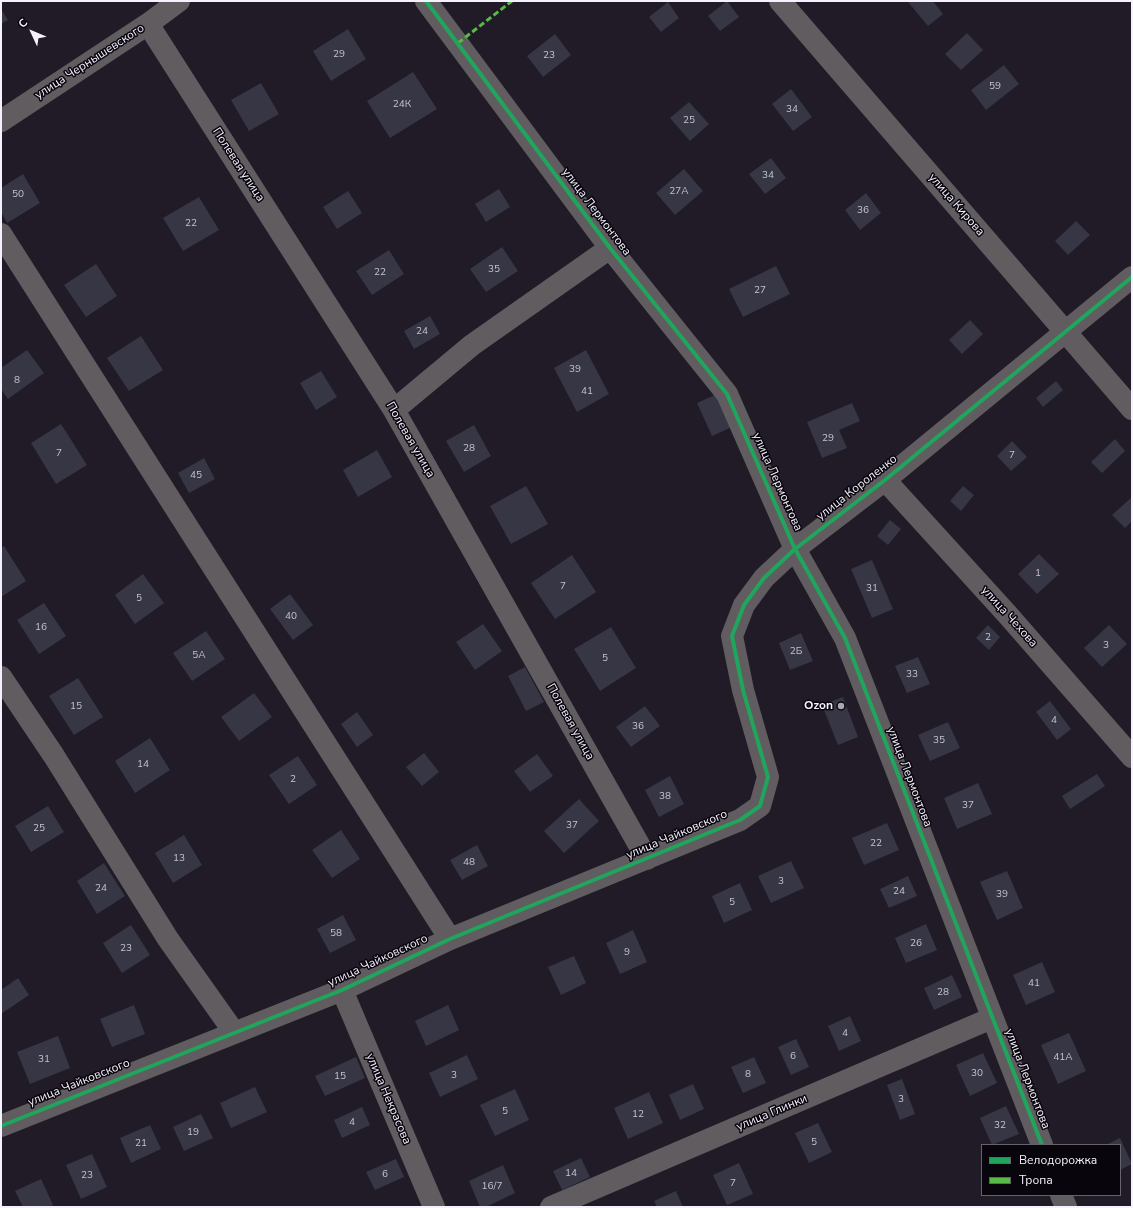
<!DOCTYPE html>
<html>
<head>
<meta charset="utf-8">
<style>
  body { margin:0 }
  #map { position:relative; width:1133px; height:1208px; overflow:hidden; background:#211b28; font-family:"Nunito Sans",sans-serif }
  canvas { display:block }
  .frame { position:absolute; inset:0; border:2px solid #f6f1fe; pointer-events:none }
  .legend { position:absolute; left:981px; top:1144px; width:140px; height:52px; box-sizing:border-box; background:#08050d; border:1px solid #67636d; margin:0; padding:5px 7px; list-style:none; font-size:12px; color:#f6f1fe }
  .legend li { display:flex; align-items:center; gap:8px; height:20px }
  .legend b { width:20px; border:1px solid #67636d }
  .north { position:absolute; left:12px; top:12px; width:40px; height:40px; -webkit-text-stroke:3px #08050d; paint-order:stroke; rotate:314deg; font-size:11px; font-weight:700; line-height:16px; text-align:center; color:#f6f1fe }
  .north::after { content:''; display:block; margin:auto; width:14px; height:18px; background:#f6f1fe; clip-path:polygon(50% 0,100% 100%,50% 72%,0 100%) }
</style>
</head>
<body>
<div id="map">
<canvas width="1133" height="1208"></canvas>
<div class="frame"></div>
<ul class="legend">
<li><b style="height:5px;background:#20a55d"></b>Велодорожка</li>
<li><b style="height:5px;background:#58b947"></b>Тропа</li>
</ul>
<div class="north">С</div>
</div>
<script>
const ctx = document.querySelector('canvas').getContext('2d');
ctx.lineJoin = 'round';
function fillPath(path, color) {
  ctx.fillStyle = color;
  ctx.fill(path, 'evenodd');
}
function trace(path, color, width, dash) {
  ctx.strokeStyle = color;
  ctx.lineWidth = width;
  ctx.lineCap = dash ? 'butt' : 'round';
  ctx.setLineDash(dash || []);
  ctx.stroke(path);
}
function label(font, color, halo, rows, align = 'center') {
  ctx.font = font + ' "Nunito Sans",sans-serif';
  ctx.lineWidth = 3;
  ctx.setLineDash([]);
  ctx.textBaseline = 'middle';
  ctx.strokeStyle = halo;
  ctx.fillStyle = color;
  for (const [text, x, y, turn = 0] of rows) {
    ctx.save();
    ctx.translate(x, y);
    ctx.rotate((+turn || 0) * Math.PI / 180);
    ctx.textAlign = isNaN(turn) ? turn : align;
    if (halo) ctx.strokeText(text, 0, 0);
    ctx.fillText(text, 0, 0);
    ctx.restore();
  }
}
const building = new Path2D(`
  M727 1 739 17 720 31 708 16Z
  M910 1H933L943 14 928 26 908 2Z
  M668 2 679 18 661 32 649 17Z
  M1 9 8 20 1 24Z
  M348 29 366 59 331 81 313 51Z
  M967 33 983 50 961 70 945 54Z
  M555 34 571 55 543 77 527 56Z
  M1004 65 1019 84 986 110 971 90Z
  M413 72 437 109 390 138 367 101Z
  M261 83 279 114 249 131 231 100Z
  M791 89 812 117 793 131 772 104Z
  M689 102 709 124 690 141 670 118Z
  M771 158 786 178 765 194 749 174Z
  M684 169 703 191 675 215 656 193Z
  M23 174 40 203 7 223 1 212V188Z
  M499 189 510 207 486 222 475 204Z
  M348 191 362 213 337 229 323 207Z
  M866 193 881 213 860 230 845 210Z
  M199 197 219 230 183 251 163 218Z
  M1076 221 1090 235 1068 255 1055 241Z
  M502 247 518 271 486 292 470 269Z
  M389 250 404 274 372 295 356 271Z
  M96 264 117 296 86 317 64 285Z
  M776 266 790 294 743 317 729 289Z
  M430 316 440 334 414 349 404 331Z
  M970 320 983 334 962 354 949 340Z
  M141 336 163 370 129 391 107 358Z
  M27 350 44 373 8 399 1 389V368Z
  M586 350 609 394 577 412 554 368Z
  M321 371 337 397 316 410 300 383Z
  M1056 381 1063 390 1043 407 1036 398Z
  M717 394 732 427 712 436 697 403Z
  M852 403 860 421 839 430 847 448 822 458 807 422Z
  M61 424 87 465 56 484 31 443Z
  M474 425 491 456 464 472 446 441Z
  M1115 439 1125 451 1102 473 1091 462Z
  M1012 441 1027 457 1011 471 997 456Z
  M377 450 392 477 358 497 343 470Z
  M204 458 215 479 189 493 178 473Z
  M526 486 548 524 511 544 490 506Z
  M963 486 974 495 961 511 950 501Z
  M1132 497V521L1125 528 1112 515Z
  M890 520 901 529 888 545 877 536Z
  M4 546 26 581 1 597V548Z
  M1039 554 1059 574 1037 594 1018 574Z
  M572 555 596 592 555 619 531 583Z
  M872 560 893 609 872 618 851 569Z
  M143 574 164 603 135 624 115 595Z
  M290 594 313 625 293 640 270 609Z
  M44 603 66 636 39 654 17 620Z
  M483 624 502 651 475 670 456 642Z
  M988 625 1000 637 989 650 976 638Z
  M1109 625 1127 644 1102 667 1084 648Z
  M611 627 636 668 600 691 574 649Z
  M206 631 225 659 192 681 173 653Z
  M801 633 813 661 790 670 779 643Z
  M918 657 930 684 907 693 895 666Z
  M525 667 544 702 526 711 508 676Z
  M78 678 103 717 74 735 49 696Z
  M254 693 272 717 239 741 221 717Z
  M843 697 858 737 838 745 822 705Z
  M1050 701 1071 729 1057 740 1036 712Z
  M645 706 660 726 631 747 616 727Z
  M357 712 373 735 357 747 341 724Z
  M948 722 960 748 930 761 918 735Z
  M150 738 170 770 135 793 115 761Z
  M424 753 439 772 422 786 406 767Z
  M537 754 553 776 530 792 514 771Z
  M298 756 317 785 289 804 269 775Z
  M1097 774 1105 786 1070 809 1062 796Z
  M670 776 684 804 659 817 645 790Z
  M978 783 992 814 957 829 944 798Z
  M579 799 599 821 564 853 544 831Z
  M48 806 64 832 31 852 15 826Z
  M887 823 899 850 864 865 852 838Z
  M341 830 360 859 332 878 312 850Z
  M184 835 202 865 173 883 155 853Z
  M477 845 488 866 462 880 450 860Z
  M791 861 804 888 771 903 758 876Z
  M104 863 125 896 97 914 77 881Z
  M1007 871 1023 908 997 920 980 882Z
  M908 876 917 896 889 908 880 889Z
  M740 883 752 910 724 923 712 896Z
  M343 915 356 940 330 953 317 929Z
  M926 924 937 950 906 963 895 938Z
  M131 925 150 955 122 973 103 943Z
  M633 930 647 962 620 974 606 943Z
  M574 956 586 983 561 995 548 967Z
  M1042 962 1055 992 1026 1005 1013 975Z
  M952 975 962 997 934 1010 924 988Z
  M18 978 29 995 1 1014V990Z
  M134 1005 145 1034 112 1047 100 1019Z
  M448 1005 459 1030 426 1046 415 1021Z
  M850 1016 861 1041 839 1051 828 1026Z
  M1069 1033 1086 1071 1058 1084 1041 1045Z
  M58 1036 70 1068 30 1084 17 1052Z
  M796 1039 809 1067 791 1075 778 1047Z
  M983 1053 997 1083 970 1096 956 1065Z
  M467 1055 478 1079 440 1097 429 1073Z
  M356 1057 365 1078 325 1096 315 1076Z
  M754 1057 766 1083 743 1093 731 1067Z
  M902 1079 915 1114 900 1120 887 1085Z
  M693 1084 704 1109 680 1120 669 1095Z
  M255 1087 267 1112 231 1128 220 1103Z
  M515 1089 529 1120 495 1136 480 1105Z
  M649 1092 663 1123 628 1139 614 1108Z
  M1006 1106 1019 1134 992 1145 980 1118Z
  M362 1107 370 1125 342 1138 334 1120Z
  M201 1114 213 1138 184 1151 173 1127Z
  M818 1123 832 1152 809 1163 795 1133Z
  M150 1125 161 1149 131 1163 120 1138Z
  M1120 1138 1132 1164 1120 1170V1145H1106Z
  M92 1154 107 1187 81 1199 66 1165Z
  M581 1158 590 1177 562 1190 553 1171Z
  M396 1159 404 1177 375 1190 366 1172Z
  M739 1163 753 1194 727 1205 713 1175Z
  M503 1165 515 1193 486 1207H480L469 1181Z
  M41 1179 53 1205 48 1207H23L15 1191Z
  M676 1191 683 1207H657L654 1201Z`);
const minor = new Path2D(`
  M426 1 610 248 727 394 795 549 845 638 1042 1145
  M780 1 1132 409
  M148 24 394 410 647 859
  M1 121 148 24 179 1
  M1 234 450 939
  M394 410 472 345 610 248
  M885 480 1007 614 1132 757
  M1 677 54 756 168 939 234 1032
  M342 990 434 1207
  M1 1126 342 990 450 939 740 820 760 806 768 777 743 690 732 636 744 605 764 578 795 549 885 480 1132 277
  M1061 1195 1066 1207
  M551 1207 992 1018`);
const quiet = new Path2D(`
  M458 43 512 1`);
const cycleway = new Path2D(`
  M426 1 610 248 727 394 795 549 845 638 1042 1145
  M1 1126 342 990 450 939 740 820 760 806 768 777 743 690 732 636 744 605 764 578 795 549 885 480 1132 277`);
const markers = [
  [841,706,4,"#aba6b3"]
];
const numberNames = [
  ["29",339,55],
  ["23",549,56],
  ["59",995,87],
  ["24К",402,105],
  ["34",792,110],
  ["25",689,121],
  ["34",768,176],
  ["27А",679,192],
  ["50",18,195],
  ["36",863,211],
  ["22",191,224],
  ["35",494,270],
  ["22",380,273],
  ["27",760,291],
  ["24",422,332],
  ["39",575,370],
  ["8",17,381],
  ["41",587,392],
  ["29",828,439],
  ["28",469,449],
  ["7",59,454],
  ["7",1012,456],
  ["45",196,476],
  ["1",1038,574],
  ["7",563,587],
  ["31",872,589],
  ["5",139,599],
  ["40",291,617],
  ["16",41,628],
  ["2",988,638],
  ["3",1106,646],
  ["2Б",796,652],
  ["5А",199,656],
  ["5",605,659],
  ["33",912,675],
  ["15",76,707],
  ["4",1054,721],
  ["36",638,727],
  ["35",939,741],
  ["14",143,765],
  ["2",293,780],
  ["38",665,797],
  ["37",968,806],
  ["37",572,826],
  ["25",39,829],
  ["22",876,844],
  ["13",179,859],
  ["48",469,863],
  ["3",781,882],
  ["24",101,889],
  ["24",899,892],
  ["39",1002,895],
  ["5",732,903],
  ["58",336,934],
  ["26",916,944],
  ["23",126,949],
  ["9",627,953],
  ["41",1034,984],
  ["28",943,993],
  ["4",845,1034],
  ["6",793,1057],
  ["41А",1063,1058],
  ["31",44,1060],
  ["30",977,1074],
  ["8",748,1075],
  ["3",454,1076],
  ["15",340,1077],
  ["3",901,1100],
  ["5",505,1112],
  ["12",638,1115],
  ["4",352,1123],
  ["32",1000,1126],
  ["19",193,1133],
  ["5",814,1143],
  ["21",141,1144],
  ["14",571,1174],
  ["6",385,1175],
  ["23",87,1176],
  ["7",733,1184],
  ["16/7",492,1187]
];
const streetNames = [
  ["улица Чернышевского",90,62,-33],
  ["Полевая улица",238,165,57],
  ["улица Кирова",956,205,49],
  ["улица Лермонтова",596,212,53],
  ["Полевая улица",410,440,60],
  ["улица Лермонтова",777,482,66],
  ["улица Короленко",857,488,-38],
  ["улица Чехова",1009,617,48],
  ["Полевая улица",570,722,61],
  ["улица Лермонтова",909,777,69],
  ["улица Чайковского",677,835,-23],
  ["улица Чайковского",378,961,-25],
  ["улица Лермонтова",1027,1079,69],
  ["улица Чайковского",79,1083,-22],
  ["улица Некрасова",388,1099,67],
  ["улица Глинки",772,1113,-23]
];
const poiNames = [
  ["Ozon",833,706]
];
fillPath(building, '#363644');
trace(minor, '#605c60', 22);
trace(quiet, '#58b947', 3, [6, 3]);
trace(cycleway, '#20a55d', 4);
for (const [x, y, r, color] of markers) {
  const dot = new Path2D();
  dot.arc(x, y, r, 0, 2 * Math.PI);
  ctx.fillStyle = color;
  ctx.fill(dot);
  trace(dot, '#08050d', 1.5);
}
label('10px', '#c6c2d0', null, numberNames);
label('12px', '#f6f1fe', '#08050d', streetNames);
label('bold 12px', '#f6f1fe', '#08050d', poiNames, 'right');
</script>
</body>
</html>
